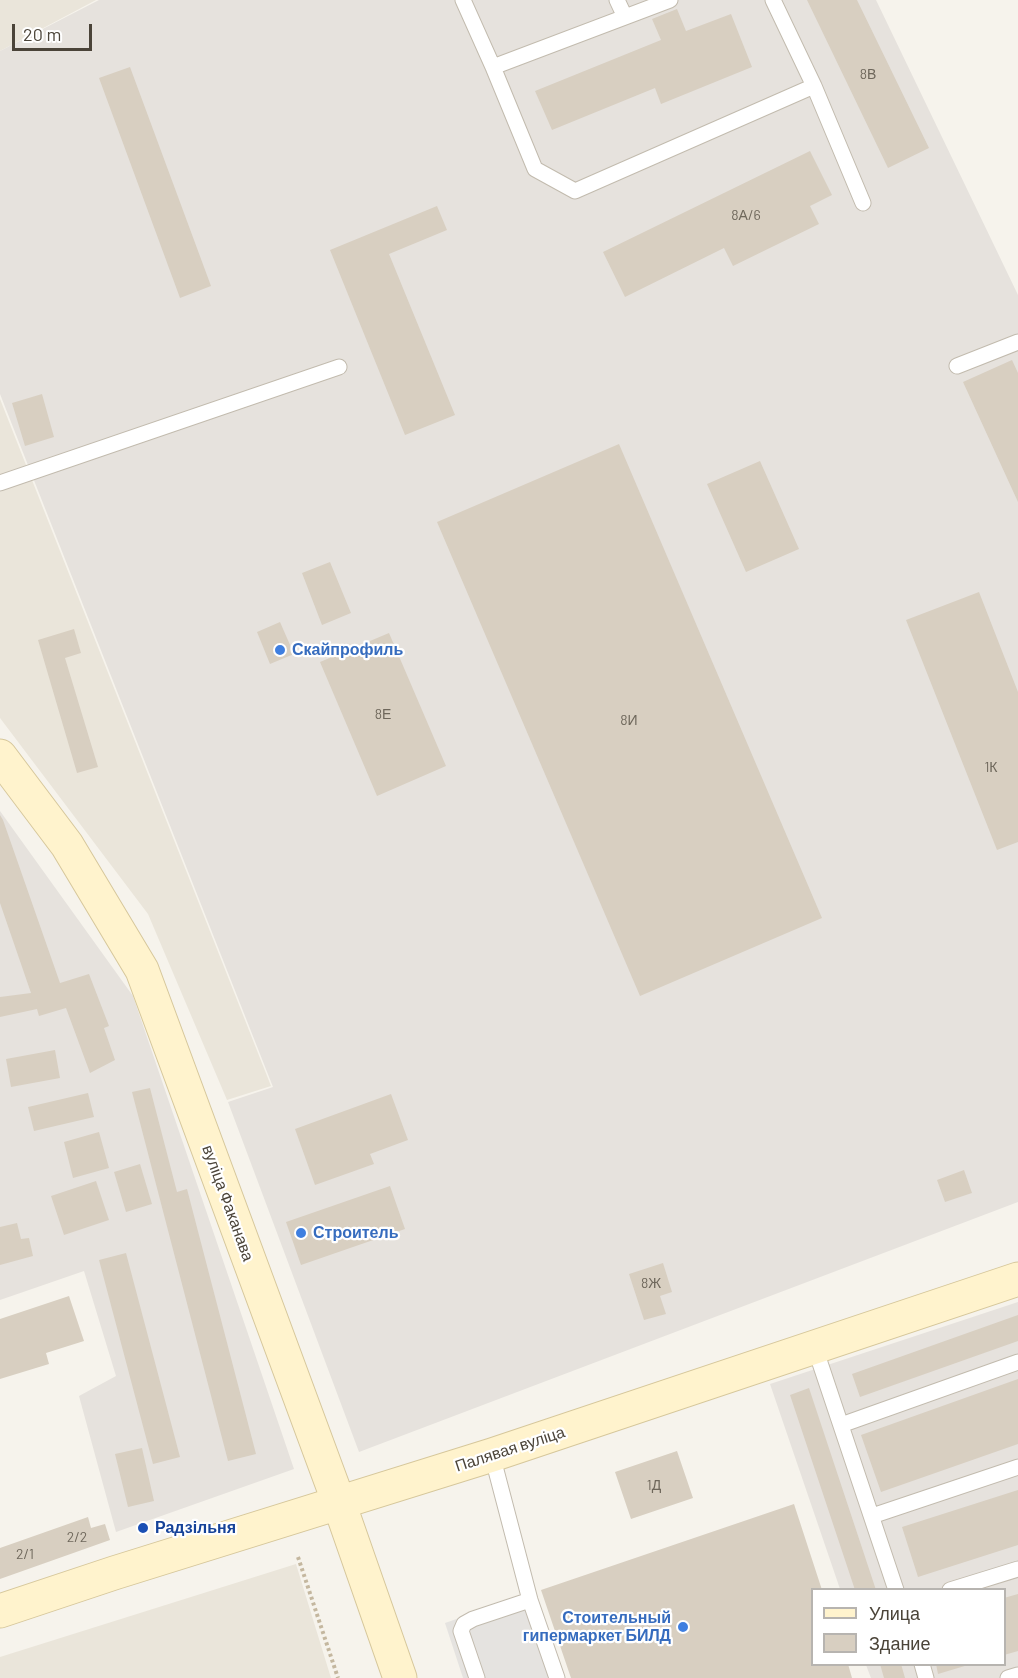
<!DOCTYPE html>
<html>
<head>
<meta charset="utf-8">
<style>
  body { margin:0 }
  #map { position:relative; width:1018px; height:1678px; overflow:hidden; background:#f6f3ec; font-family:Barlow,sans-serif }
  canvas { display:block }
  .legend { position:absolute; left:811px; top:1588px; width:195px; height:78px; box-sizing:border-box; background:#fff; border:2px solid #b7b4b0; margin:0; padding:8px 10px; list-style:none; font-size:18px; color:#4b4439 }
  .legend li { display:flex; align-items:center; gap:12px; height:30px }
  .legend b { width:30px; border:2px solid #b7b4b0 }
  .scale { position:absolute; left:12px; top:24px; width:80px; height:27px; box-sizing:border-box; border:3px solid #4b4439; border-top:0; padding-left:8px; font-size:18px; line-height:21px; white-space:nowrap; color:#4b4439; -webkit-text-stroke:4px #fff; paint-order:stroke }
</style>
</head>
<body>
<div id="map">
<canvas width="1018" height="1678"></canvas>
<ul class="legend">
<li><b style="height:8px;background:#fff3cd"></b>Улица</li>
<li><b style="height:16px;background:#d8cfc1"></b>Здание</li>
</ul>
<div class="scale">20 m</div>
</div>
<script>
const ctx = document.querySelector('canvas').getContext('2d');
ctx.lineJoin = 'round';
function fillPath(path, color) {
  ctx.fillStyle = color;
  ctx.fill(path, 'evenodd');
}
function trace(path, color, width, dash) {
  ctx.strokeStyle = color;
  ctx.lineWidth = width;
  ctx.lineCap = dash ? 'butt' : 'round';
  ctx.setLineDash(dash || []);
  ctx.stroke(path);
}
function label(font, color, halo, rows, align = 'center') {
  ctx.font = font + ' Barlow,sans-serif';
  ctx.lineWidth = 4.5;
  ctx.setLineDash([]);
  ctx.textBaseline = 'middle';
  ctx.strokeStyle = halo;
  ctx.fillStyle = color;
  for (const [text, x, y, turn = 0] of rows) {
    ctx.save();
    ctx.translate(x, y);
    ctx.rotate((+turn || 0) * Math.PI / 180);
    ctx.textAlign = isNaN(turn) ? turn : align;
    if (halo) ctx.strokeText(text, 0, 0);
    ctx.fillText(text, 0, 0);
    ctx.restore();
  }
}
const residential = new Path2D(`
  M0 0H96L0 51Z
  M0 399 271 1086 227 1100 148 914 0 718Z
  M296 1564 331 1678H0V1657Z`);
const industrial = new Path2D(`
  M99 0H876L1018 295V1202L359 1452 228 1102 273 1087 0 394V51Z
  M0 811 133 996 294 1469 116 1532 79 1396 116 1376 84 1271 0 1300Z
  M1018 1302V1678H871L866 1665 1004 1664V1590L840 1589 770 1384Z`);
const parking = new Path2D(`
  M529 1594 557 1678H463L445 1623Z`);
const building = new Path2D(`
  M807 0H857L929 148 888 168Z
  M677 9 686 31 731 14 752 67 661 104 655 88 552 130 535 91 661 40 652 19Z
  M130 67 211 286 180 298 99 78Z
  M810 151 832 195 810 206 819 224 733 266 724 248 625 297 603 252Z
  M437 206 447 230 389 254 455 415 405 435 330 250Z
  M1012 360 1018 373V502L963 382Z
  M42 394 54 437 25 446 12 403Z
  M619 444 822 918 640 996 437 522Z
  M760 461 799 549 746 572 707 484Z
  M330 562 351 613 322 625 302 573Z
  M979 592 1018 692V842L997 850 906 620Z
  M280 622 294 654 270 664 257 632Z
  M74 629 81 653 65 658 98 767 77 773 38 640Z
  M389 633 446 766 377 796 320 662Z
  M0 815 3 820 60 983 89 974 109 1026 104 1028 115 1060 90 1073 66 1008 39 1016 37 1009 0 1017V997L31 993 0 903Z
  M55 1050 60 1078 11 1087 6 1059Z
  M150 1088 177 1192 187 1189 256 1454 228 1461 132 1092Z
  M88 1093 94 1117 34 1131 28 1107Z
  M391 1094 408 1140 370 1154 374 1164 315 1185 295 1129Z
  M99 1132 109 1168 73 1178 64 1142Z
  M140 1164 152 1204 126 1212 114 1172Z
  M964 1170 972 1193 945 1202 937 1180Z
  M96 1181 109 1220 64 1235 51 1196Z
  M390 1186 405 1229 301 1265 286 1222Z
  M17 1223 21 1239 29 1238 33 1256 0 1265V1227Z
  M126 1253 180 1457 153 1464 99 1260Z
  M663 1263 672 1292 660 1296 666 1314 644 1320 629 1274Z
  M69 1296 84 1341 46 1353 49 1364 0 1379V1319Z
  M1018 1315V1341L860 1397 852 1374Z
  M1018 1379V1444L881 1492 861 1435Z
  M809 1388 876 1590H855L790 1395Z
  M142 1448 154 1501 128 1507 115 1454Z
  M677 1451 693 1498 631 1519 615 1472Z
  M1018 1490V1545L918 1577 902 1527Z
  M794 1504 822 1590H812V1664H848L852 1678H571L541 1590Z
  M88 1517 91 1528 105 1524 110 1540 0 1579V1548Z
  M1018 1594V1651L1004 1655V1598Z
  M880 1664H901L905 1678H884Z
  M936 1664H968V1665L938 1674Z`);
const path = new Path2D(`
  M298 1557 338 1678`);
const service = new Path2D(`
  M463 0 493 67 670 0
  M617 0 625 17
  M493 67 535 169 575 191 814 86 773 0
  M814 86 863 203
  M957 366 1018 342
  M0 483 339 367
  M815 1348 896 1590
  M841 1425 1018 1362
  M492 1455 530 1600 557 1678
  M872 1516 1018 1467
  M950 1590 1018 1569
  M922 1664 926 1678
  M477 1678 461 1631 464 1624 473 1619 530 1600
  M1008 1678 1018 1675`);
const secondary = new Path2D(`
  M0 756 67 845 142 970 339 1503 400 1678
  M0 1611 114 1573 492 1455 1018 1279`);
const markers = [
  [280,650,6,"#3f7fe0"],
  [301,1233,6,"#3f7fe0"],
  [143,1528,6,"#1a4fb4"],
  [683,1627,6,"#3f7fe0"]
];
const numberNames = [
  ["8В",868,74],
  ["8А/6",746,215],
  ["8Е",383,714],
  ["8И",629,720],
  ["1К",991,767],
  ["8Ж",651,1283],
  ["1Д",654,1485],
  ["2/2",77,1537],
  ["2/1",25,1554]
];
const shopNames = [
  ["Скайпрофиль",292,650],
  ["Строитель",313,1233],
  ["Стоительный",671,1618,"right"],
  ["гипермаркет БИЛД",671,1636,"right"]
];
const streetNames = [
  ["вуліца Факанава",228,1203,70],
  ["Палявая вуліца",510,1449,-18]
];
const transitNames = [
  ["Радзільня",155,1528]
];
fillPath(residential, '#eae5da');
fillPath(industrial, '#e6e2dd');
fillPath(parking, '#e5e3e0');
fillPath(building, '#d8cfc1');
trace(service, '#c2bbae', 17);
trace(secondary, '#d6c79b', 35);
trace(path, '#c4b79f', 4, [3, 3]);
trace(service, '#fff', 15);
trace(secondary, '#fff3cd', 33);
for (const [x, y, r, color] of markers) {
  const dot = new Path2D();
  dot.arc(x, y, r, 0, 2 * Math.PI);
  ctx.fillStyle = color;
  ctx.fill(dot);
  trace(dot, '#fff', 2);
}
label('14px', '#6e675b', null, numberNames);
label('bold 16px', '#366cbe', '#fff', shopNames, 'left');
label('16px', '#4b4439', '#fff', streetNames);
label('bold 16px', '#164399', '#fff', transitNames, 'left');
</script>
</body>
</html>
